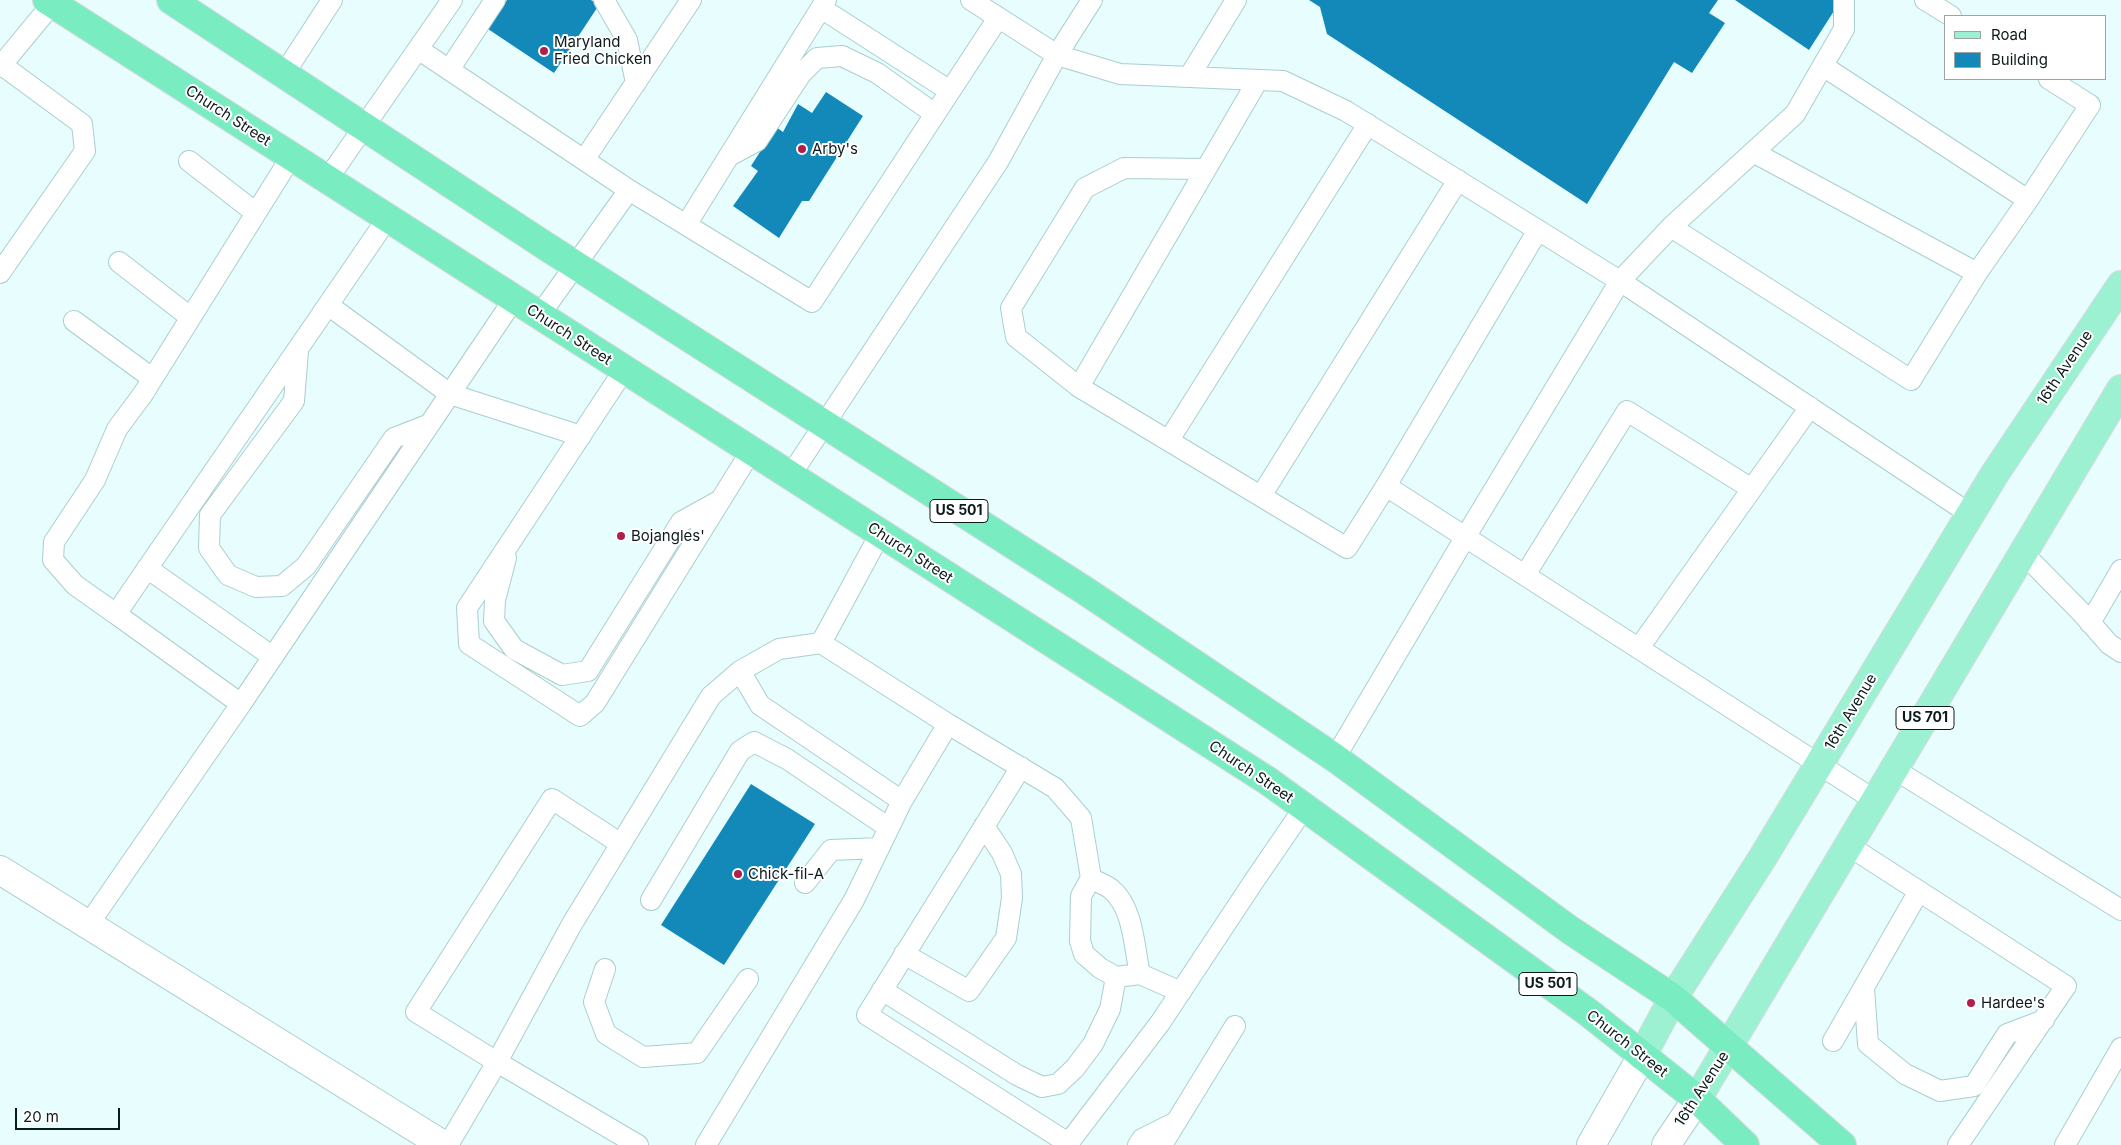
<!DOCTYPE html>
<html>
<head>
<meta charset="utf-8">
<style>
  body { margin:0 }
  #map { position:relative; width:2121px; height:1145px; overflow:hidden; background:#e7fdfe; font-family:Inter,sans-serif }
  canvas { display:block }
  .legend { position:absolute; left:1944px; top:15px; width:162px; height:65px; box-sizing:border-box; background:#fff; border:1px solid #9ea3a4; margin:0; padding:6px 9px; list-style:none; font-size:15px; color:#0d1a1b }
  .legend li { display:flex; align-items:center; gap:10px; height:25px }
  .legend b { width:25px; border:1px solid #9ea3a4 }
  .scale { position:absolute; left:15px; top:1108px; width:105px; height:22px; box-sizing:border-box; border:2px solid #0d1a1b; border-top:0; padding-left:6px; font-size:15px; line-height:18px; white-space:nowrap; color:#0d1a1b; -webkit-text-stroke:4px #fff; paint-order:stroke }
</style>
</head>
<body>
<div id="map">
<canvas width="2121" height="1145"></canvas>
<ul class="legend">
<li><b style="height:6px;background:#9bf1d1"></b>Road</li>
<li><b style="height:14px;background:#1389ba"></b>Building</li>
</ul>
<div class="scale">20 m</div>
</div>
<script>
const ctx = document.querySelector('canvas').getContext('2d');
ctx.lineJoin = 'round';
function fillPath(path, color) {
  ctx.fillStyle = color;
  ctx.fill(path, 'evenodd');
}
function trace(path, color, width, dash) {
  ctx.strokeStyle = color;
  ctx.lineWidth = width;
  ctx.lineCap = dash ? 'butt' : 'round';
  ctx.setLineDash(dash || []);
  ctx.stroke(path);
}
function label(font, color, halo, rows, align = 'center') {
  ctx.font = font + ' Inter,sans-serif';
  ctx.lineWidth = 4;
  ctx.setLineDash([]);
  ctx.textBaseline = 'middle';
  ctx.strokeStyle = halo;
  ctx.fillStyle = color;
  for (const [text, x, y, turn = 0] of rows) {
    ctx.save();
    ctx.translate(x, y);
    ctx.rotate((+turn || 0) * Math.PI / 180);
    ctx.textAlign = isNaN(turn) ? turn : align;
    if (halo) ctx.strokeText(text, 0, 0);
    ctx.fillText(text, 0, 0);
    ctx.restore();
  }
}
const building = new Path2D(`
  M507 0H591L599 5 554 73 488 29Z
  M1309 0H1718L1709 13 1725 23 1692 73 1674 62 1587 204 1327 34 1320 7Z
  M1735 0H1841L1809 50Z
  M826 92 863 116 809 201H802L779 238 733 206 758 171 751 166 776 127 783 132 798 104 812 113Z
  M751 784 815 824 724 965 661 925Z`);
const service = new Path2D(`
  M604 0 627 40 636 83
  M971 0 1057 55 1120 74 1283 81 1346 111 1620 281 1970 514
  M1925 0 1951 16
  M821 8 950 91
  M418 49 629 190 539 316
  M1823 66 2028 200
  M0 67 52 4
  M449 70 495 0
  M284 74 332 0
  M1189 77 1236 0
  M1258 80 1079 387 1347 548 1386 486 1876 801
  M1753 152 1977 273
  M729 156 757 141 801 74 817 58 842 56 877 73 935 114
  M584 160 691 0
  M189 161 256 213
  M327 180 452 0
  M629 190 812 302 998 18
  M387 219 116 614 241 704 514 299
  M686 225 826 0
  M1671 227 1911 380 1977 273 2028 200 2090 105 2049 79
  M119 262 190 317
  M0 273 85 151 82 124 2 65
  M328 305 450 394 581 436
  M74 321 152 378
  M298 351 294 401 210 515 209 548 228 575 256 587 282 586 306 566 394 438 430 424
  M624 370 467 608 469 644 580 716 595 703 751 451
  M1079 387 1016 337 1011 308 1085 188 1124 168 1206 169
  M1169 440 1368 124
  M790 476 998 162 1057 55 1092 0
  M1386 486 1538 230
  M1261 496 1458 180
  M2023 553 2081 612 2109 644 2121 652
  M506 558 495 600 494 621 514 649 562 675 588 671 681 522 719 501
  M147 568 273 657
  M1525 575 1627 411 1752 489
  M116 614 75 585 53 560 54 542 95 480 117 429 143 394 291 157
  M2090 623 2121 570
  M821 643 948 724 1055 788 1081 818 1091 878 1081 896 1080 941 1084 954 1100 968 1116 977 1140 974C1134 948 1134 908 1111 889 1106 885 1097 882 1091 878
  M1639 648 1810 407
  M740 671 760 705 902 801
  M1335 758 1466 536 1620 281 1671 227 1795 114 1844 29V0
  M1021 767 867 1015 1068 1143
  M1894 769 2121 910
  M1849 846 2066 986 1958 1145
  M805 883 831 850 879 848
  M651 900 740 751 754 742 787 759 889 828
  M88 925 241 704
  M904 954 969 991 1006 938 1012 898 1011 874 1002 853 984 826
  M605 969 594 1002 606 1034 643 1057 697 1053 748 979
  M1140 974 1181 992
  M1864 988 1868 1044 1905 1074 1940 1091 1974 1086 2007 1034 2044 1020
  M882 990 1017 1075 1042 1087 1058 1084 1075 1068 1093 1044 1110 1009 1116 977
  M1833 1041 1919 891
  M448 1145 497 1062 416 1012 552 799 621 844
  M638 1145 497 1062 572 924 711 696 740 671 779 649 821 643 880 534
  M706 1145 854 900 902 801 948 724
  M1067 1145 1160 1023 1254 881 1304 808
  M1138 1145 1142 1139 1176 1122
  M1162 1145 1235 1026
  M2065 1145 2121 1048`);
const minor = new Path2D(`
  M0 870 443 1145`);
const tertiary = new Path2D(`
  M1591 1145 1642 1056
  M1666 1145 1697 1099`);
const primary = new Path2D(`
  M1642 1056 1673 998 1763 857 1994 475 2121 285
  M1697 1099 2121 389`);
const trunk = new Path2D(`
  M47 0 1268 781 1589 1013 1697 1099 1745 1145
  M171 0 544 245 1084 590 1335 758 1570 930 1673 998 1842 1145`);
const markers = [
  [544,51,5,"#b01f4c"],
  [802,149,5,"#b01f4c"],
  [621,536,5,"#b01f4c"],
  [738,874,5,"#b01f4c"],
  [1971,1003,5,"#b01f4c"]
];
const shields = [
  [959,511,58],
  [1925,718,58],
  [1548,984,58]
];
const shieldNames = [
  ["US 501",959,511],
  ["US 701",1925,718],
  ["US 501",1548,984]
];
const poiNames = [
  ["Maryland",554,42],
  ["Fried Chicken",554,59],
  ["Arby's",812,149],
  ["Bojangles'",631,536],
  ["Chick-fil-A",748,874],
  ["Hardee's",1981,1003]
];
const streetNames = [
  ["Church Street",228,116,33],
  ["Church Street",569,335,33],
  ["16th Avenue",2065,368,-56],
  ["Church Street",910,553,33],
  ["16th Avenue",1851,712,-59],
  ["Church Street",1251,772,34],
  ["Church Street",1627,1044,38],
  ["16th Avenue",1702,1089,-57]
];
fillPath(building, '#1389ba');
trace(service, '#aacecf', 22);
trace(minor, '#aacecf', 30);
trace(tertiary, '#aacecf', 30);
trace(primary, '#d8dadb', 30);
trace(trunk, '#d8dadb', 30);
trace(service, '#fff', 20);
trace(minor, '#fff', 28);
trace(tertiary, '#fff', 28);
trace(primary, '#9bf1d1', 28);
trace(trunk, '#7aecc2', 28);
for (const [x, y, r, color] of markers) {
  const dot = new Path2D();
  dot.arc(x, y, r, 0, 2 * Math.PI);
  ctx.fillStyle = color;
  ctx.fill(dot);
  trace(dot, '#fff', 2);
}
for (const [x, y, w] of shields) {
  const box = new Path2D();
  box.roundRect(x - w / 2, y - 11.5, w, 23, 4);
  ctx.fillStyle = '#fff';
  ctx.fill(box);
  trace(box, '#0d1a1b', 1);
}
label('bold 14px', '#0d1a1b', null, shieldNames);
label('15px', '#0d1a1b', '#fff', poiNames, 'left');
label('15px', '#0d1a1b', '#fff', streetNames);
</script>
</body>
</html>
